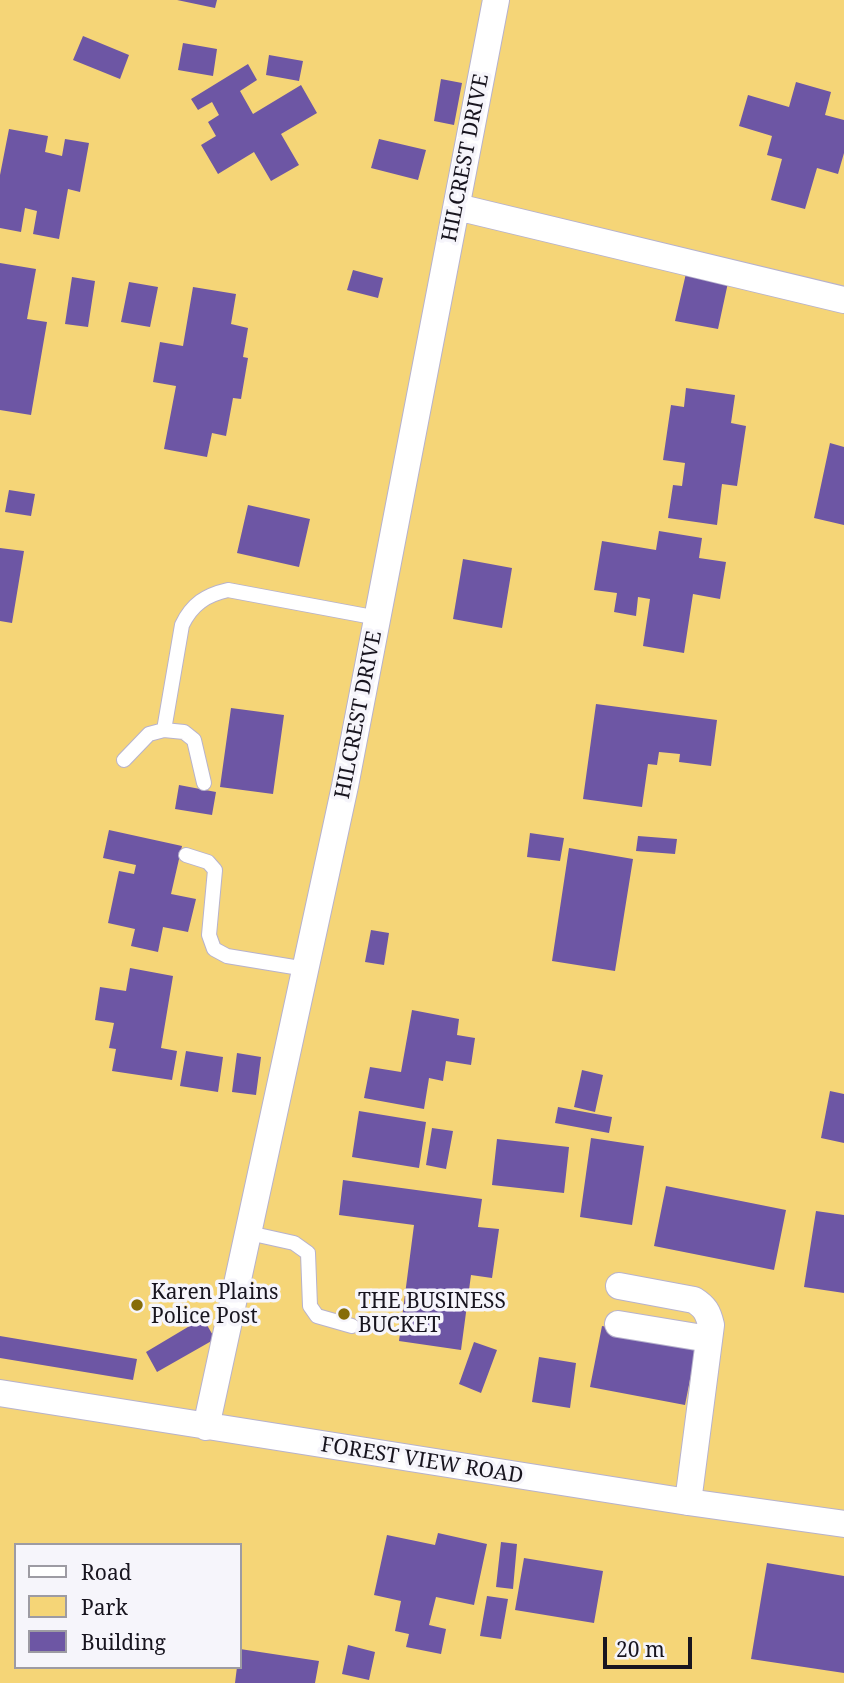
<!DOCTYPE html>
<html>
<head>
<meta charset="utf-8">
<style>
  body { margin:0 }
  #map { position:relative; width:844px; height:1683px; overflow:hidden; background:#f6f5fb; font-family:"Noto Serif",serif }
  canvas { display:block }
  .legend { position:absolute; left:14px; top:1543px; width:228px; height:126px; box-sizing:border-box; background:#f6f5fb; border:2px solid #9d9ba3; margin:0; padding:9px 12px; list-style:none; font-size:21px; color:#18151f }
  .legend li { display:flex; align-items:center; gap:14px; height:35px }
  .legend b { width:35px; border:2px solid #9d9ba3 }
  .scale { position:absolute; left:603px; top:1637px; width:89px; height:32px; box-sizing:border-box; border:4px solid #18151f; border-top:0; padding-left:9px; font-size:21px; line-height:24px; white-space:nowrap; color:#18151f; -webkit-text-stroke:5px #f6f5fb; paint-order:stroke }
</style>
</head>
<body>
<div id="map">
<canvas width="844" height="1683"></canvas>
<ul class="legend">
<li><b style="height:9px;background:#fff"></b>Road</li>
<li><b style="height:19px;background:#f5d577"></b>Park</li>
<li><b style="height:19px;background:#6d56a4"></b>Building</li>
</ul>
<div class="scale">20 m</div>
</div>
<script>
const ctx = document.querySelector('canvas').getContext('2d');
ctx.lineJoin = 'round';
function fillPath(path, color) {
  ctx.fillStyle = color;
  ctx.fill(path, 'evenodd');
}
function trace(path, color, width, dash) {
  ctx.strokeStyle = color;
  ctx.lineWidth = width;
  ctx.lineCap = dash ? 'butt' : 'round';
  ctx.setLineDash(dash || []);
  ctx.stroke(path);
}
function label(font, color, halo, rows, align = 'center') {
  ctx.font = font + ' "Noto Serif",serif';
  ctx.lineWidth = 7;
  ctx.setLineDash([]);
  ctx.textBaseline = 'middle';
  ctx.strokeStyle = halo;
  ctx.fillStyle = color;
  for (const [text, x, y, turn = 0] of rows) {
    ctx.save();
    ctx.translate(x, y);
    ctx.rotate((+turn || 0) * Math.PI / 180);
    ctx.textAlign = isNaN(turn) ? turn : align;
    if (halo) ctx.strokeText(text, 0, 0);
    ctx.fillText(text, 0, 0);
    ctx.restore();
  }
}
const green = new Path2D(`
  M0 0H844V1683H0ZM16 1545H240V1667H16Z`);
const building = new Path2D(`
  M177 0H217L215 8Z
  M83 36 129 55 120 79 73 60Z
  M183 43 217 49 213 76 178 70Z
  M269 55 303 61 299 81 266 75Z
  M248 64 257 80 240 91 253 114 301 85 317 113 281 134 299 165 271 181 254 152 218 174 201 145 216 136 208 122 219 115 212 102 198 110 191 99Z
  M441 79 462 83 454 125 434 121Z
  M796 82 831 92 825 115 844 120V153L838 174 817 168 805 209 771 200 782 159 767 155 772 136 739 126 748 95 789 107Z
  M9 129 48 136 45 152 62 156 65 139 89 143 80 192 68 189 59 239 33 234 37 211 25 208 21 232 0 228V175Z
  M379 139 426 150 418 180 371 168Z
  M0 263 36 269 27 319 47 322 31 415 0 410Z
  M687 269 729 278 718 329 675 321Z
  M353 270 383 278 378 298 347 290Z
  M72 277 95 281 88 327 65 324Z
  M129 282 158 287 150 327 121 322Z
  M193 287 236 294 231 324 248 328 243 357 248 358 241 399 233 398 226 436 212 433 207 457 164 449 176 386 153 382 160 342 183 346Z
  M686 388 735 395 731 423 746 426 737 486 722 484 717 525 668 518 673 485 682 486 685 463 663 460 671 405 684 407Z
  M830 443 844 447V525L814 518Z
  M9 490 35 494 31 516 5 512Z
  M248 505 310 519 299 567 237 553Z
  M659 531 702 538 699 558 726 562 720 599 693 594 684 653 643 646 650 599 638 597 636 616 614 612 617 593 594 590 602 541 656 550Z
  M0 548 24 551 12 623 0 621Z
  M463 559 512 568 502 628 453 619Z
  M596 704 717 720 711 766 679 762 680 754 659 752 657 765 648 764 642 807 583 799Z
  M231 708 284 715 273 794 220 787Z
  M179 785 216 792 212 815 175 809Z
  M109 830 182 846 171 894 196 899 188 932 163 927 158 952 131 946 135 929 108 923 119 871 134 874 136 865 103 858Z
  M530 833 564 838 560 861 527 857Z
  M638 836 677 839 675 854 636 851Z
  M569 848 633 859 615 971 552 961Z
  M371 930 389 933 384 965 365 962Z
  M130 968 173 976 161 1048 177 1051 172 1080 112 1071 116 1049 109 1048 114 1023 95 1020 100 987 126 991Z
  M412 1010 459 1019 457 1035 475 1038 471 1065 446 1061 443 1081 429 1078 424 1109 364 1098 370 1067 401 1072Z
  M186 1051 223 1057 218 1092 180 1086Z
  M237 1053 261 1057 256 1095 232 1092Z
  M582 1070 603 1075 595 1112 574 1107Z
  M830 1091 844 1094V1143L821 1138Z
  M558 1107 612 1117 609 1133 555 1123Z
  M359 1111 426 1122 419 1168 352 1157Z
  M432 1128 453 1131 446 1169 426 1165Z
  M591 1138 644 1146 632 1225 580 1217Z
  M497 1139 569 1147 564 1193 492 1185Z
  M343 1180 482 1199 478 1227 499 1229 492 1278 471 1275 461 1350 399 1341 414 1225 339 1215Z
  M666 1186 786 1210 774 1270 654 1246Z
  M816 1211 844 1215V1293L804 1287Z
  M203 1318 215 1339 157 1372 146 1352Z
  M602 1326 697 1344 685 1405 590 1387Z
  M0 1336 137 1359 133 1380 0 1358Z
  M474 1342 497 1350 481 1393 459 1384Z
  M539 1357 576 1363 570 1408 532 1402Z
  M438 1533 487 1544 474 1605 436 1597 429 1625 446 1629 441 1654 406 1647 409 1634 395 1631 401 1601 374 1595 387 1535 435 1545Z
  M501 1542 517 1544 513 1589 496 1587Z
  M524 1558 603 1571 594 1623 515 1610Z
  M767 1563 844 1576V1673L751 1659Z
  M487 1596 508 1599 501 1639 480 1636Z
  M348 1645 375 1652 369 1680 342 1674Z
  M240 1649 319 1661 315 1683H235L237 1667H240Z`);
const service = new Path2D(`
  M164 730 182 625C192 604 206 595 228 590L378 618
  M124 760 149 734 164 730 184 732 194 740 204 783
  M186 855 208 862 215 870 209 935 214 949 227 956 306 969
  M249 1233 294 1243 308 1253 310 1306 317 1316 352 1326`);
const minor = new Path2D(`
  M457 207 844 300
  M619 1286 694 1300C705 1307 708 1312 711 1325L688 1502
  M618 1324 709 1339
  M0 1393 688 1502 844 1524
  M206 1427 345 786 496 0`);
const markers = [
  [137,1305,7,"#866c09"],
  [344,1314,7,"#866c09"]
];
const streetNames = [
  ["HILCREST DRIVE",466,158,-79],
  ["HILCREST DRIVE",359,715,-79],
  ["FOREST VIEW ROAD",422,1461,9]
];
const poiNames = [
  ["Karen Plains",151,1293],
  ["Police Post",151,1317],
  ["THE BUSINESS",358,1302],
  ["BUCKET",358,1326]
];
fillPath(green, '#f5d577');
fillPath(building, '#6d56a4');
trace(service, '#b7b2cc', 16);
trace(minor, '#b7b2cc', 28);
trace(service, '#fff', 14);
trace(minor, '#fff', 26);
for (const [x, y, r, color] of markers) {
  const dot = new Path2D();
  dot.arc(x, y, r, 0, 2 * Math.PI);
  ctx.fillStyle = color;
  ctx.fill(dot);
  trace(dot, '#f6f5fb', 2.5);
}
label('21px', '#18151f', '#f6f5fb', streetNames);
label('21px', '#18151f', '#f6f5fb', poiNames, 'left');
</script>
</body>
</html>
